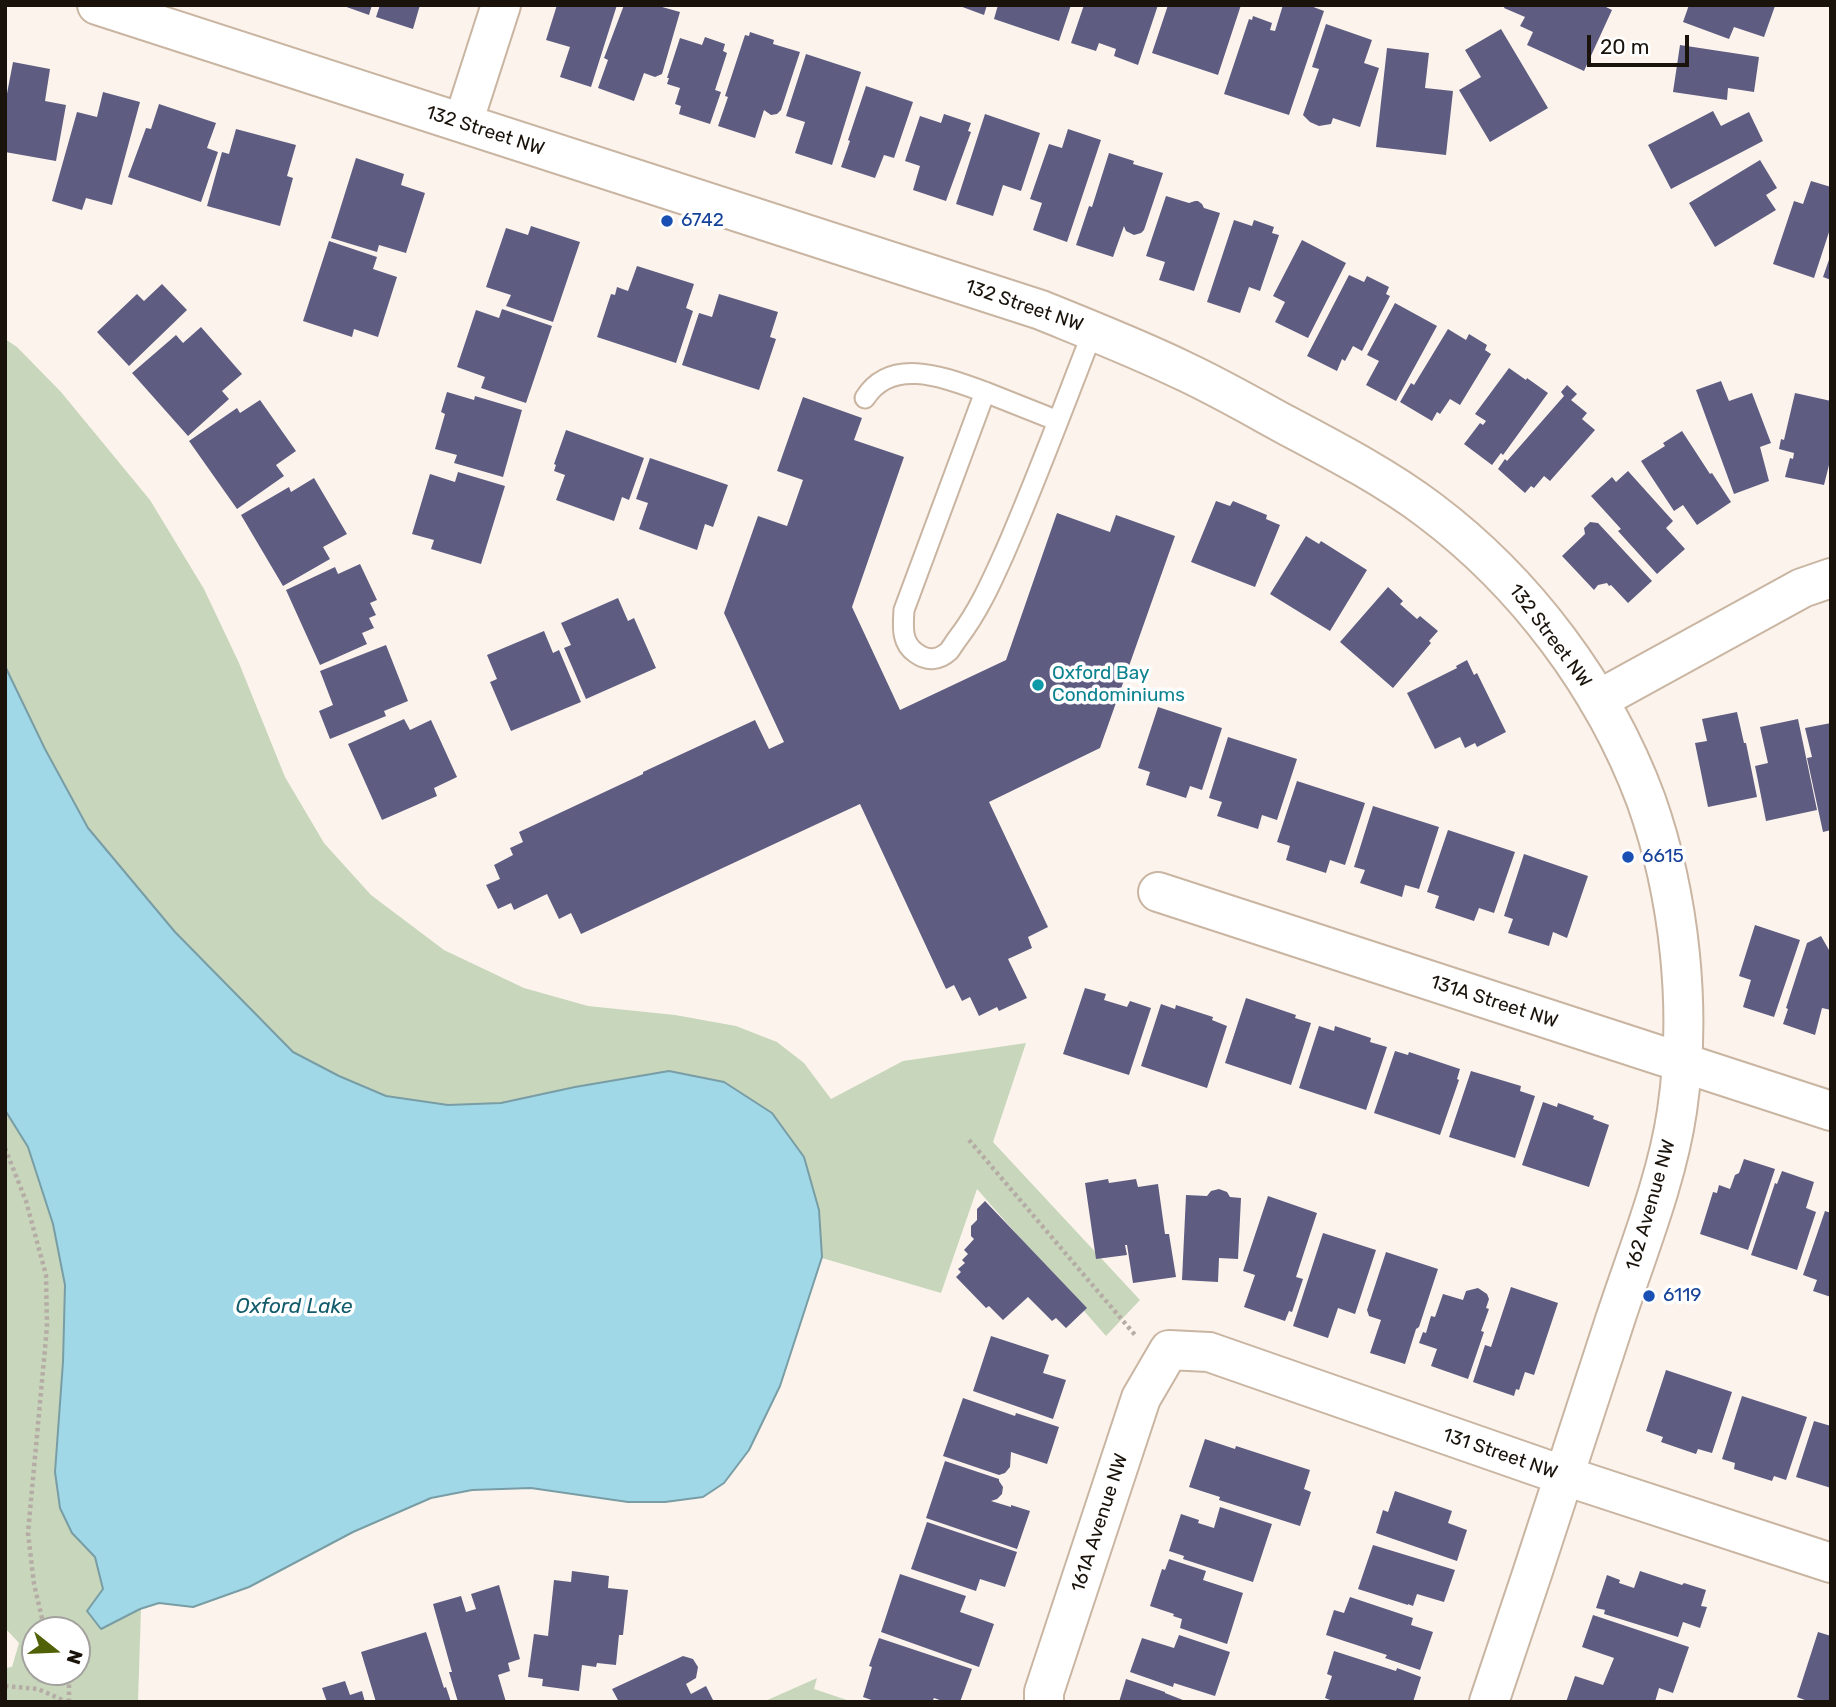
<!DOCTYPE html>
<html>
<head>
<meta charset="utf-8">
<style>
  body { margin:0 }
  #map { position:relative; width:1836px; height:1707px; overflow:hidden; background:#fcf4ec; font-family:Rubik,sans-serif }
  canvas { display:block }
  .frame { position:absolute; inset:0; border:7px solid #1a130c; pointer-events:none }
  .north { position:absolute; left:21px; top:1616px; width:70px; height:70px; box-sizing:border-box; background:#fff; border:2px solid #a3a19e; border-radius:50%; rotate:108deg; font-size:19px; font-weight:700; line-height:28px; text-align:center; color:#1a130c }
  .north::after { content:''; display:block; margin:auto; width:24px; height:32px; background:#506107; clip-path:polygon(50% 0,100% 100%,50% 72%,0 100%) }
  .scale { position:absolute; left:1587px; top:35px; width:102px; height:32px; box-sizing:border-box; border:4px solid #1a130c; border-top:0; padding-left:9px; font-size:21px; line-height:24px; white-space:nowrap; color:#1a130c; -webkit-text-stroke:5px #fff; paint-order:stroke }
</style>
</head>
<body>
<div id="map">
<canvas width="1836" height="1707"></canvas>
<div class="frame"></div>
<div class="north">N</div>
<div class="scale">20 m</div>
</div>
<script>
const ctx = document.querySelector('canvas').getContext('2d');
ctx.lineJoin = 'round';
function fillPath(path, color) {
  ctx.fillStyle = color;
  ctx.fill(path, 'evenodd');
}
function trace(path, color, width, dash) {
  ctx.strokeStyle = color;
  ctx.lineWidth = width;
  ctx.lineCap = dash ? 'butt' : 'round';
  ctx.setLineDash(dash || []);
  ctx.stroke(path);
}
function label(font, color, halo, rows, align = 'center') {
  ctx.font = font + ' Rubik,sans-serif';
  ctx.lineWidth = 7;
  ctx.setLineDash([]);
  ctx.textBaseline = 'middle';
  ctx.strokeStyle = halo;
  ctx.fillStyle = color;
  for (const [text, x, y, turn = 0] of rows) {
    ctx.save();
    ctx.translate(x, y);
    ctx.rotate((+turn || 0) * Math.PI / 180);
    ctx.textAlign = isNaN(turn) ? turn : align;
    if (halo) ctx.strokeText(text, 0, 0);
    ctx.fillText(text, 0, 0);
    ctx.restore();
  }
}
const green = new Path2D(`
  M5 339 17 347 61 392 150 500 204 589 239 663 285 777 324 843 371 895 444 950 524 988 588 1006 675 1015 736 1026 777 1042 804 1063 831 1099 903 1061 1026 1043 993 1142 1140 1300 1106 1336 977 1189 941 1293 822 1258 780 1386 749 1450 724 1483 703 1497 665 1502H628L530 1488 472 1490 430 1498 353 1532 249 1587 193 1607 159 1603 141 1609 138 1702H5V1668L12 1667 19 1643 5 1628ZM35 1630H77V1672H35Z
  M817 1678 814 1689 853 1702H763Z`);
const water = new Path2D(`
  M5 666 45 749 88 828 175 932 293 1052 339 1076 386 1096 448 1105 501 1103 575 1087 669 1071 724 1082 772 1113 804 1157 819 1210 822 1257 780 1386 749 1450 724 1483 703 1497 665 1502H628L531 1488 472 1490 431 1498 353 1532 249 1587 193 1607 159 1603 140 1609 101 1629 87 1611 103 1589 95 1557 72 1533 60 1508 55 1472 63 1362 65 1285 53 1224 28 1147 5 1110Z`);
const building = new Path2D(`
  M341 5H372L369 15Z
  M380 5H420L413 29 376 17Z
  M557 5H617L591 87 560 77 570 47 546 40Z
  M624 5H655L680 12 662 74 655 77 644 73 634 101 598 88 608 60 604 58Z
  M957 5H987L984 15Z
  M998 5H1071L1059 41 994 19Z
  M1084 5H1158L1138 65 1114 56 1116 49 1099 43 1096 51 1071 43Z
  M1168 5H1241L1218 75 1152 53Z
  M1283 5H1308L1324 11 1289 115 1224 94 1249 19 1252 20 1253 16 1272 23 1270 30 1275 31Z
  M1505 5H1602L1612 10 1584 71 1527 45 1533 32 1520 26 1525 17 1504 8Z
  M1689 5H1771L1775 6 1764 37 1734 27 1729 39 1683 22Z
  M1326 24 1372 40 1364 63 1379 68 1360 127 1333 118 1331 124 1319 126 1310 122 1303 115 1319 69 1312 67Z
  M1501 29 1548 108 1490 142 1459 90 1481 77 1465 50Z
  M750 32 774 40 773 44 800 52 781 110 777 114 771 115 764 110 755 138 718 126 728 97 725 96 745 35 749 36Z
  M705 37 725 44 723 51 727 53 715 90 721 92 710 124 679 114 681 106 675 104 680 88 667 84 669 78H667L680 38 702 45Z
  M1680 45 1759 57 1754 92 1728 88 1727 100 1673 92Z
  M1387 48 1429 53 1425 88 1453 91 1446 155 1376 147Z
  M806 54 861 72 832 165 795 153 805 122 786 116Z
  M13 62 50 69 45 101 66 105 56 161 5 152V104Z
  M866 86 913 102 894 158 884 155 875 178 841 167 850 141 848 140Z
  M103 92 140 102 112 205 86 198 82 210 52 201 77 112 97 117Z
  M159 104 216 123 207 148 218 152 201 202 128 177 146 128 151 129Z
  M1713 111 1721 126 1749 112 1763 141 1671 189 1648 145Z
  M944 114 971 123 968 131 971 132 946 201 913 190 920 166 905 161 920 116 941 123Z
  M985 114 1040 133 1021 191 1003 185 993 216 956 204Z
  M236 129 296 145 287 176 293 178 280 226 207 206 222 152 229 154Z
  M1068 129 1101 140 1067 242 1033 230 1042 203 1030 199 1049 144 1062 148Z
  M1109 153 1134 161 1133 164 1163 173 1144 230 1141 233 1134 235 1126 231 1124 226 1113 257 1076 245 1089 206 1092 207Z
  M356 158 404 174 401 185 425 193 406 253 379 245 377 252 331 238Z
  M1760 160 1777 188 1766 195 1776 210 1715 247 1689 203Z
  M1811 181 1831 187V226L1814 278 1773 264 1794 201 1803 204Z
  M1166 196 1189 203 1195 201H1198L1202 204 1204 208 1220 213 1194 291 1159 280 1165 262 1146 256Z
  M1234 220 1252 226 1254 220 1274 227 1272 233 1279 235 1260 291 1249 287 1240 313 1207 302Z
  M531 226 580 242 553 322 506 306 511 295 486 287 506 228 528 235Z
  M1302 240 1346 263 1308 338 1275 322 1285 302 1273 296Z
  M329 241 377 257 373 269 397 277 378 337 354 329 352 337 303 321Z
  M1831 254V280L1823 277Z
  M637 266 694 284 686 308 693 311 676 363 597 337 611 294 615 295 617 287 628 291Z
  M1349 275 1364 282 1367 276 1389 287 1386 294 1390 296 1362 351 1353 346 1345 361 1342 359 1337 371 1307 356Z
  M162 284 187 310 129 366 97 332 137 294 144 301Z
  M719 294 778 312 770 337 776 339 759 390 682 365 699 313 712 317Z
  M1395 303 1437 326 1396 401 1366 385 1379 361 1367 355Z
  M502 309 552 326 526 403 481 388 485 377 457 367 476 310 499 318Z
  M201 327 242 374 222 391 229 399 188 436 132 373 176 335 183 343Z
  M1448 329 1466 340 1469 334 1487 345 1485 350 1491 354 1460 405 1450 399 1440 414 1437 412 1432 421 1400 402 1411 383 1414 385Z
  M1509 368 1526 380 1527 378 1548 393 1503 455 1501 453 1492 465 1464 444 1480 423 1483 425 1486 421 1475 414Z
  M1721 381 1729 401 1752 393 1771 443 1760 447 1769 481 1734 494 1696 390Z
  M1567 385 1577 394 1571 400 1587 413 1582 419 1595 430 1550 481 1544 476 1534 488 1531 486 1525 493 1498 469 1505 459 1507 461 1564 396 1561 392Z
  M447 392 474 400 475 396 522 410 503 477 454 463 457 455 435 449 445 414 441 412Z
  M1795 393 1831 401V457L1824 485 1785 477 1790 458 1793 459 1794 453 1779 449 1781 439 1784 440Z
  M803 397 862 418 854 440 904 457 852 607 900 710 1006 660 1057 513 1110 532 1116 515 1175 536 1100 748 989 802 1048 927 1028 937 1032 948 1008 959 1027 998 999 1011 997 1007 979 1016 970 997 962 1001 954 985 946 989 860 804 581 934 571 913 559 919 547 894 514 910 511 903 498 909 486 885 500 879 494 865 513 855 510 848 523 842 519 832 643 774V772L755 720 769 749 784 742 724 613 758 516 787 526 803 480 777 471Z
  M260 400 296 451 276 465 284 476 237 509 189 441 237 408 240 413Z
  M566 430 644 458 629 500 622 497 614 521 556 500 565 475 554 471 556 465 554 464Z
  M1682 431 1710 474 1712 473 1731 502 1697 525 1683 505 1674 511 1641 461 1665 446 1663 443Z
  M650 458 728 485 713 527 705 524 697 550 639 529 648 503 636 499Z
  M1628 471 1673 521 1666 528 1685 549 1657 574 1618 531 1621 529 1591 496 1612 477 1616 482Z
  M458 472 505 486 481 564 431 549 434 540 412 534 430 474 455 482Z
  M314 478 347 534 323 547 330 559 283 586 241 515 289 487 291 492Z
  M1216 501 1230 506 1233 501 1267 515 1266 519 1280 525 1255 587 1191 562Z
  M1590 522 1598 523 1652 581 1628 603 1611 585 1609 586 1607 583 1598 585 1594 590 1562 556 1585 534 1584 528Z
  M1306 536 1319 544 1321 541 1367 570 1330 631 1270 594Z
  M360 564 377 600 370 603 376 615 369 618 374 628 362 633 367 644 320 665 286 590 335 567 338 574Z
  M1388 587 1403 601 1400 604 1417 619 1420 616 1438 631 1429 641 1431 643 1393 688 1340 642Z
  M618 598 628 621 634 618 656 668 586 699 564 648 571 645 561 623Z
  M544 631 553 653 559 650 581 702 511 731 490 682 497 679 487 655Z
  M386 645 408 701 384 711 386 716 330 739 319 711 333 705 320 671Z
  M1467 660 1474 675 1477 673 1506 732 1477 747 1475 743 1465 748 1460 737 1435 749 1407 693 1457 668 1456 666Z
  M1158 707 1222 728 1202 790 1190 786 1186 798 1146 785 1150 772 1138 768Z
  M1737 712 1744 743H1746L1757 797 1708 807 1695 743 1707 741 1702 719Z
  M404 719 410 730 431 720 457 777 434 788 437 796 382 820 348 744Z
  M1798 719 1817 810 1766 821 1755 766 1768 763 1760 727Z
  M1831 723V830L1823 832 1807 758 1812 757 1805 728Z
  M1228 737 1297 759 1277 820 1262 815 1258 829 1217 816 1222 802 1209 798Z
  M1297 781 1365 803 1345 865 1330 860 1326 873 1286 860 1290 846 1277 842Z
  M1373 806 1439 827 1419 889 1405 885 1402 897 1360 883 1365 870 1354 867Z
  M1448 830 1515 852 1494 913 1479 908 1474 921 1435 908 1439 896 1427 892Z
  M1524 854 1588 876 1567 938 1553 932 1549 946 1508 933 1513 919 1504 916Z
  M1755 925 1800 940 1774 1017 1743 1007 1751 980 1739 976Z
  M1821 936 1829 950 1831 951V1010L1822 1008 1815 1035 1783 1024 1788 1009 1786 1008 1807 943Z
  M1085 988 1106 994 1104 1000 1127 1007 1130 1001 1151 1008 1129 1075 1063 1054Z
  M1246 998 1296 1015 1295 1018 1311 1023 1291 1085 1225 1063Z
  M1161 1004 1175 1009 1176 1005 1213 1017 1212 1020 1227 1026 1207 1088 1141 1066Z
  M1319 1026 1334 1031 1335 1026 1371 1038 1370 1042 1387 1047 1366 1110 1299 1088Z
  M1395 1051 1408 1055 1409 1052 1460 1069 1457 1079 1459 1080 1440 1135 1374 1113Z
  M1471 1071 1521 1086 1520 1091 1535 1096 1515 1158 1449 1137Z
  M1543 1102 1557 1107 1558 1103 1594 1116 1593 1119 1609 1125 1589 1187 1522 1165Z
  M1744 1159 1775 1169 1748 1250 1700 1234 1713 1192 1717 1193 1719 1185 1730 1189 1735 1175 1739 1173Z
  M1782 1171 1814 1182 1806 1208 1816 1212 1797 1270 1751 1255 1775 1183 1777 1184Z
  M1108 1179 1109 1183 1136 1179 1138 1187 1158 1184 1165 1234H1169L1176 1277 1133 1283 1127 1245H1125L1127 1255 1096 1259 1085 1183Z
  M1219 1189 1227 1192 1230 1197 1241 1198 1238 1259 1219 1258 1218 1282 1182 1280 1186 1195 1207 1196 1211 1191Z
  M1268 1196 1317 1213 1296 1277 1303 1279 1292 1312 1289 1311 1285 1321 1244 1307 1255 1275 1243 1271Z
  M985 1201 1087 1308 1066 1328 1056 1318 1052 1321 1028 1297 1003 1320 989 1306 986 1308 956 1277 961 1272 958 1269 965 1263 962 1260 968 1254 964 1250 974 1239 971 1236V1226L977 1220V1209Z
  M1825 1211 1831 1213V1297L1813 1291 1817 1280 1803 1275Z
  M1323 1233 1376 1250 1355 1314 1338 1308 1328 1338 1293 1326Z
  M1386 1252 1438 1269 1419 1327 1416 1329 1405 1364 1370 1353 1381 1320 1369 1316 1367 1310Z
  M1511 1287 1558 1303 1534 1375 1525 1372 1519 1390 1516 1389 1514 1396 1473 1382 1485 1345 1491 1347Z
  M1478 1288 1487 1294 1489 1299 1486 1308 1489 1309 1481 1331 1484 1332 1468 1379 1431 1366 1437 1349 1419 1343 1423 1332 1426 1333 1431 1316 1435 1317 1443 1294 1463 1300 1466 1291Z
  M991 1336 1049 1355 1043 1373 1066 1380 1053 1419 973 1391Z
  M1666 1370 1732 1392 1712 1453 1698 1449 1696 1454 1661 1442 1663 1437 1646 1431Z
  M1742 1396 1807 1417 1786 1480 1774 1476 1772 1481 1734 1469 1735 1463 1722 1459Z
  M963 1398 1015 1416 1016 1413 1059 1427 1047 1464 1011 1452 1010 1467 1005 1473 999 1475 943 1456Z
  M1814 1421 1831 1426V1488L1796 1477Z
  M1205 1439 1235 1449 1236 1446 1310 1470 1304 1489 1311 1492 1300 1526 1219 1500 1220 1497 1189 1487Z
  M945 1461 999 1479V1481L1003 1487 1002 1494 997 1499 991 1501 1011 1507V1505L1030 1511 1017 1549 926 1518Z
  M1395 1491 1452 1511 1448 1523 1467 1530 1457 1561 1376 1533 1383 1510 1388 1512Z
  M1220 1507 1272 1524 1253 1582 1183 1559 1184 1556 1169 1551 1181 1514 1199 1520 1198 1523 1214 1528Z
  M927 1522 1017 1552 1005 1587 980 1579 976 1591 911 1569Z
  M1373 1545 1455 1570 1444 1602 1417 1594 1413 1606 1408 1604V1605L1358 1589Z
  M1169 1559 1206 1571 1203 1580 1243 1593 1227 1644 1180 1628 1182 1619 1173 1616 1174 1614 1150 1606 1162 1569 1165 1570Z
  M572 1571 609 1576 608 1588 628 1590 623 1635H619L616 1665 597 1663 596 1667 582 1665 579 1691 542 1686 543 1679 528 1677 534 1634 548 1636 554 1580 571 1582Z
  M1640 1571 1682 1585 1684 1583 1706 1590 1701 1606 1707 1607 1700 1628 1683 1622 1678 1637 1604 1614 1605 1610 1596 1608 1607 1575 1620 1580 1619 1583 1634 1588Z
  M900 1574 966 1596 960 1612 994 1624 979 1667 881 1632Z
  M499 1585 520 1659 508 1663 510 1671 498 1675 506 1702H458L449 1672H452L433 1604 461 1596 466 1612 476 1609 471 1594Z
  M1350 1597 1413 1618 1411 1625 1433 1632 1420 1670 1385 1658 1387 1655 1326 1635 1334 1610 1344 1613Z
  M1593 1615 1689 1647 1673 1693 1659 1688 1655 1702H1566L1575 1676 1603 1685 1614 1658 1582 1647Z
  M426 1632 444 1688 446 1687 451 1702H376L361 1652Z
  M1818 1632 1831 1636V1702H1810L1797 1697Z
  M1179 1635 1230 1652 1215 1696 1174 1683 1173 1687 1130 1672 1142 1638 1174 1648Z
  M879 1638 972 1669 960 1702H945L934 1698 932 1702H877L863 1697 872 1667 869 1666Z
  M1334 1651 1396 1671 1397 1668 1421 1677 1413 1702H1335L1325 1698 1332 1676 1327 1674Z
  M683 1656 693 1659 698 1667 696 1678 686 1684 691 1694 706 1686 714 1702H619L612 1689Z
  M1126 1679 1165 1692V1693L1188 1702H1119Z
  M345 1681 350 1695 362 1691 365 1702H327L322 1688Z`);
const path = new Path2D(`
  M969 1140 1135 1335
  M5 1148 26 1201 46 1275 47 1327 28 1533 34 1584 44 1627 46 1630
  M5 1686 38 1689 67 1702
  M69 1702V1672`);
const service = new Path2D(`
  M865 398C892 355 948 379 985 392
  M1058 421 985 392 904 610C903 626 901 643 916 653 927 661 938 661 949 651 952 647 955 642 958 638 978 612 991 583 1004 554 1036 481 1064 405 1093 331`);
const minor = new Path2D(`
  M1598 700 1802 588 1831 578
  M1158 892 1831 1111
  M1044 1702V1692L1141 1398 1169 1350 1209 1352 1565 1476 1831 1563`);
const tertiary = new Path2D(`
  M97 5 1041 310C1090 330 1139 349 1186 372 1220 388 1253 407 1286 425 1335 451 1385 477 1429 510 1525 582 1604 687 1646 800 1680 896 1692 1010 1677 1111 1667 1180 1637 1253 1615 1320 1574 1448 1532 1575 1489 1702
  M463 123 501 5`);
const markers = [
  [667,221,7,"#1a4fb4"],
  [1038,685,7,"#0f9aa8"],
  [1628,857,7,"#1a4fb4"],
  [1649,1296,7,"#1a4fb4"]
];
const streetNames = [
  ["132 Street NW",485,131,18],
  ["132 Street NW",1024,306,19],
  ["132 Street NW",1550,636,53],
  ["131A Street NW",1494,1002,18],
  ["162 Avenue NW",1651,1205,-74],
  ["131 Street NW",1500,1454,19],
  ["161A Avenue NW",1100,1523,-72]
];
const transitNames = [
  ["6742",681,221],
  ["6615",1642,857],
  ["6119",1663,1296]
];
const cultureNames = [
  ["Oxford Bay",1052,674],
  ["Condominiums",1052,696]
];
const waterNames = [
  ["Oxford Lake",294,1307]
];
fillPath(green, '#c8d6bc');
fillPath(water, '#a1d8e7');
trace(water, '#789da5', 2);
fillPath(building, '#5f5c82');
trace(service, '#c9b5a2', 23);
trace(minor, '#c9b5a2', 42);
trace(tertiary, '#c9b5a2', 42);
trace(path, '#b5ada5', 4.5, [3.5, 3.5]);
trace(service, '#fff', 19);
trace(minor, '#fff', 38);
trace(tertiary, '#fff', 38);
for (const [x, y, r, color] of markers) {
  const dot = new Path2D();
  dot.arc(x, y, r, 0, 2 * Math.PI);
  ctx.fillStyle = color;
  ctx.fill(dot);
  trace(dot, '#fff', 2.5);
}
label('19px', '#1a130c', '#fff', streetNames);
label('19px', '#164399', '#fff', transitNames, 'left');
label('19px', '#0d838f', '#fff', cultureNames, 'left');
label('italic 21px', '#135c6c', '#fff', waterNames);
</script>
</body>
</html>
